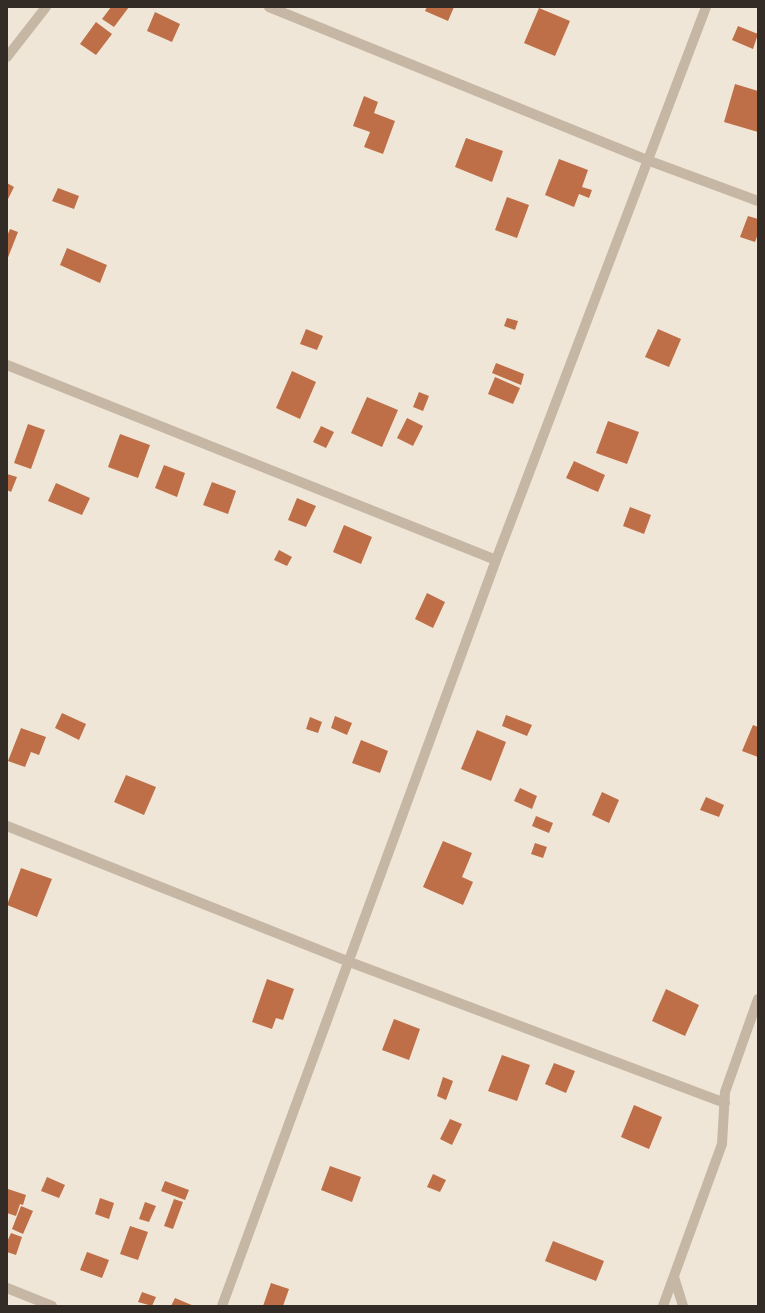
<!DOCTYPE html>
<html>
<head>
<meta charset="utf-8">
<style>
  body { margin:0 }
  #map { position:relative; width:765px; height:1313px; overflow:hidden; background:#efe6d8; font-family:Helvetica,sans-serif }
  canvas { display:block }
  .frame { position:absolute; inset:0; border:8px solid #322b26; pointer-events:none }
</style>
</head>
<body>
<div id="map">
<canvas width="765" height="1313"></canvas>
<div class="frame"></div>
</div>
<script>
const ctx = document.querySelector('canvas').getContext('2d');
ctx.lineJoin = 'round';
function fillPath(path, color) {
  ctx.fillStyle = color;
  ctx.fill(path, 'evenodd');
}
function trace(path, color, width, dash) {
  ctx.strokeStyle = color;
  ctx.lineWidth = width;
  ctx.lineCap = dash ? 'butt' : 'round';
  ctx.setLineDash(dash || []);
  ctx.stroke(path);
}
const building = new Path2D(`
  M111 7H129L114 27 102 19Z
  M427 7H454L448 21 425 11Z
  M539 8 570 21 555 56 524 43Z
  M155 12 180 24 172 42 147 31Z
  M96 22 112 34 96 55 80 44Z
  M738 26 758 34 753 49 732 40Z
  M735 84 758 91V132L724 122Z
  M364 96 378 102 374 113 395 121 383 154 364 147 370 132 353 126Z
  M466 138 503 151 492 182 455 167Z
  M559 159 588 170 582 187 592 190 589 198 579 194 574 207 545 195Z
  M7 183 14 187 7 201Z
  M58 188 79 196 74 209 52 201Z
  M507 197 529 205 517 238 495 230Z
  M748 216 758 219V234L755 242 740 237Z
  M10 229 18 232 7 260V236Z
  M67 248 107 265 100 283 60 265Z
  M507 318 518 321 515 330 504 326Z
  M306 329 323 336 317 350 300 344Z
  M658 329 681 339 669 367 645 357Z
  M496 363 524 374 521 385 492 373Z
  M292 371 316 382 300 419 276 408Z
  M495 377 520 388 513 404 488 394Z
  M419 392 429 396 423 411 413 407Z
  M367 397 398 410 382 447 351 433Z
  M407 418 423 426 413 446 397 438Z
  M608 421 639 432 627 464 596 453Z
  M28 424 45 430 31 469 14 463Z
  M321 426 334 432 326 448 313 442Z
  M120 434 150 445 138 478 108 467Z
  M574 461 605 475 598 492 566 478Z
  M164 465 185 473 177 497 155 488Z
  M7 474 17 477 11 492 7 490Z
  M212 482 236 491 228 514 203 505Z
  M56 483 90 498 82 515 48 501Z
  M297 498 316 506 306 527 288 520Z
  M630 507 651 515 644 534 623 526Z
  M344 525 372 537 361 564 333 552Z
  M279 550 292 557 287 566 274 560Z
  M427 593 445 602 433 628 415 619Z
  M62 713 86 724 79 740 55 728Z
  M506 715 532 725 527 736 502 726Z
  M335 716 352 723 347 735 331 728Z
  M310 717 322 722 318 733 306 729Z
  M753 725 758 727V757L742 751Z
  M21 728 46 737 39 755 31 752 25 767 8 761Z
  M477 730 506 742 491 781 461 769Z
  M361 740 388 751 380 773 352 763Z
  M126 775 156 787 144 815 114 802Z
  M520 788 537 796 532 809 514 801Z
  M602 792 619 800 609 823 592 815Z
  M706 797 724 805 719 817 700 810Z
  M536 816 553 823 549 833 532 826Z
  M443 841 472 853 462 877 473 882 463 905 423 887Z
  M535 843 547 847 543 858 531 854Z
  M21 868 52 879 37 917 7 905Z
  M267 979 294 989 283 1020 276 1018 272 1029 252 1022Z
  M666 989 699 1005 685 1036 652 1021Z
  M394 1019 420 1029 409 1060 382 1050Z
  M502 1055 530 1065 517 1101 488 1091Z
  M554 1063 575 1071 566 1093 545 1084Z
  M443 1077 453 1081 446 1100 437 1096Z
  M634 1105 662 1117 649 1149 621 1137Z
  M450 1119 462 1124 452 1145 440 1139Z
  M330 1166 361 1177 352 1202 321 1190Z
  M433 1174 446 1180 440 1192 427 1187Z
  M47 1177 65 1185 59 1198 41 1191Z
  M165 1181 189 1190 185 1200 161 1191Z
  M8 1189 26 1195 23 1205 20 1204 16 1216 7 1213Z
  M100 1198 114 1203 109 1219 95 1214Z
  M174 1199 183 1202 173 1229 164 1226Z
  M145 1202 156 1206 149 1222 139 1219Z
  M21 1206 33 1211 23 1234 12 1229Z
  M130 1226 148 1232 138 1260 120 1254Z
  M11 1233 22 1237 16 1255 7 1252V1242Z
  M553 1241 604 1261 596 1281 545 1261Z
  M87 1252 109 1260 102 1278 80 1270Z
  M271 1283 289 1289 283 1306H263Z
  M142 1292 156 1297 152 1306 138 1302Z
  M175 1298 194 1306H171Z`);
const minor = new Path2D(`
  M269 7 647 160 758 201
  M7 57 46 7
  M7 365 496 560
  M7 826 347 961 725 1103
  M674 1277 683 1306
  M7 1288 52 1306
  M222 1306 496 560 706 7
  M663 1306 722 1144 725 1092 758 999`);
fillPath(building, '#be6f47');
trace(minor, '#c6b7a5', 10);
</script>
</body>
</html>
